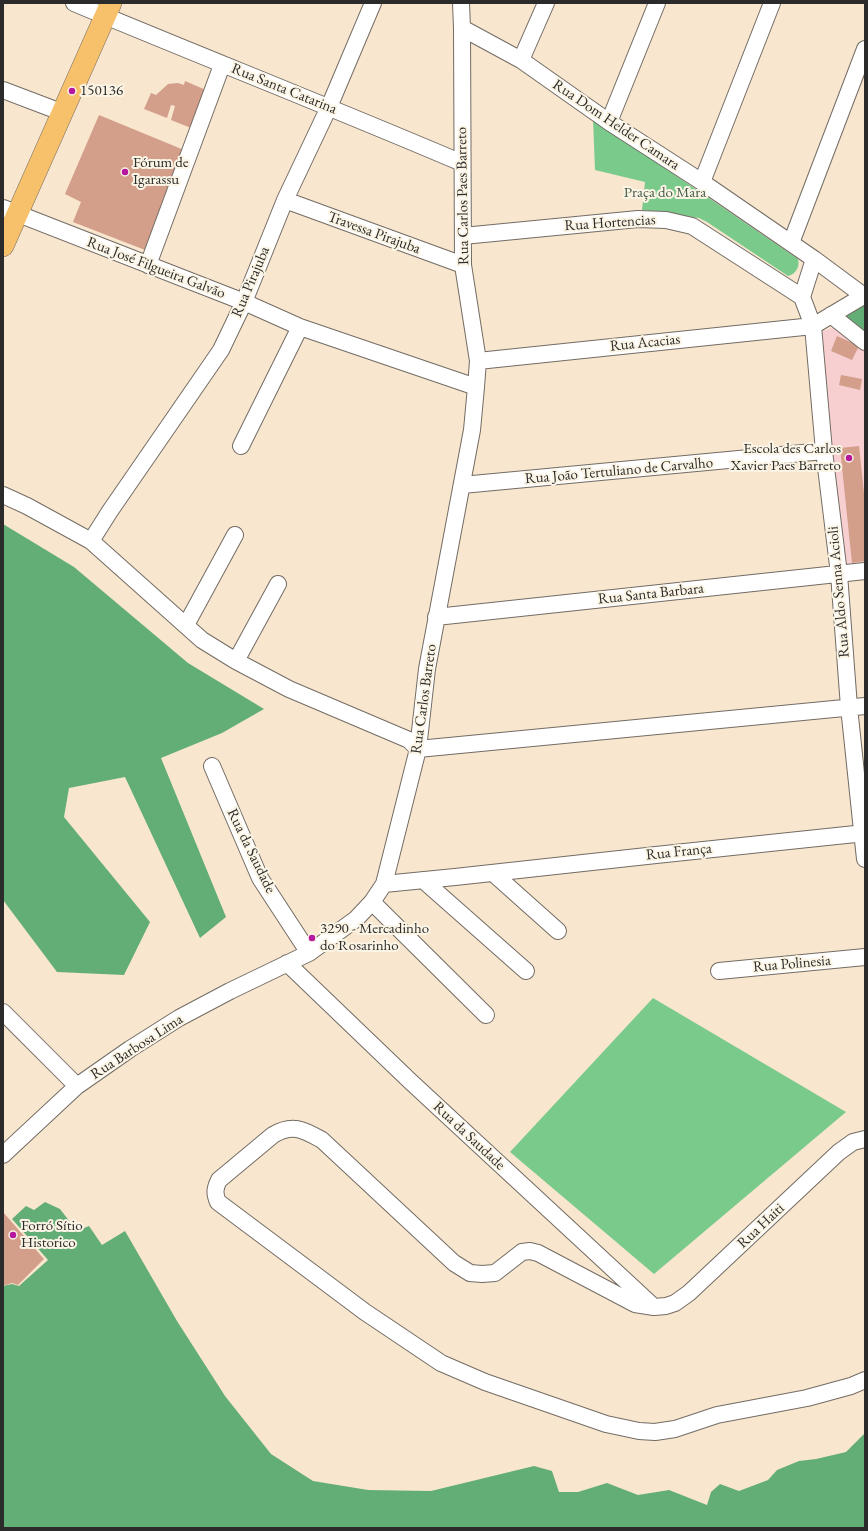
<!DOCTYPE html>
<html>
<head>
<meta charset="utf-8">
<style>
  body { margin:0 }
  #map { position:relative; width:868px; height:1531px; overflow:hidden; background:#f8e6cf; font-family:"EB Garamond",serif }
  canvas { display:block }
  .frame { position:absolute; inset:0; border:4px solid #2b2b2b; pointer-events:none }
</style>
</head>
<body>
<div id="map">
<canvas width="868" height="1531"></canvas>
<div class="frame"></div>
</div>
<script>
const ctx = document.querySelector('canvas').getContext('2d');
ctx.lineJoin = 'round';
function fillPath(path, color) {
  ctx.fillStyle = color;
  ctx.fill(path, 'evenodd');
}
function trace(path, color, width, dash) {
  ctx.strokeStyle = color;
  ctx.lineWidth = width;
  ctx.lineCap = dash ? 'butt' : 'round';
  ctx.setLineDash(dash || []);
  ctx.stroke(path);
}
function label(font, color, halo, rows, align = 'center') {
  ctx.font = font + ' "EB Garamond",serif';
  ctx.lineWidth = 4;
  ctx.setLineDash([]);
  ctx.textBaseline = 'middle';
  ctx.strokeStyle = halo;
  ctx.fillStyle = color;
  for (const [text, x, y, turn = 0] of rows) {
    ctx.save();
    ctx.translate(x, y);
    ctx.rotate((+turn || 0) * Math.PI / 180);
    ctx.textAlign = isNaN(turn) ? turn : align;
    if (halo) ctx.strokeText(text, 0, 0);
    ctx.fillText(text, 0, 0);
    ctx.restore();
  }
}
const built = new Path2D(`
  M838 326 865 347V568L845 571 820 332Z`);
const green = new Path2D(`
  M593 119 798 259C800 267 796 274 788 276L707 222 699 218 642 210 645 182 595 170Z
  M653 998 846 1112 654 1274 510 1152Z`);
const forest = new Path2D(`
  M865 303V335L844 321 846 311Z
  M3 524 74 567 188 663 264 709 222 733 161 758 226 917 200 938 125 777 69 788 64 817 150 922 124 975 57 972 3 900Z
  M45 1202 60 1209 77 1231 89 1226 102 1245 125 1231 177 1321 225 1396 271 1454 313 1481 368 1490 431 1491 534 1466 552 1471 559 1492H578L607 1483 638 1495 669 1490 707 1505 711 1492 720 1484 739 1491 768 1480 777 1470 799 1461 816 1459 846 1452 865 1433V1528H3V1286L12 1284 19 1286 48 1260 12 1219 26 1206 34 1210Z`);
const building = new Path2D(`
  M185 81 206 90 191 128 171 120 175 106 171 105 167 118 144 109 151 93 156 95 168 84 178 83 184 85Z
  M99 115 184 150 145 250 73 222 81 202 65 194Z
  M837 336 859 346 852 360 831 351Z
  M841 375 862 379 860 390 839 385Z
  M859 446 865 503V561L852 563 840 448Z
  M3 1212 44 1259 18 1285 12 1283 3 1286Z`);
const minor = new Path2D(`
  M74 3C203 57 333 108 462 163
  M462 28 521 60 609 122 702 182 814 259 864 296
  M521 60 546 3
  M3 90 61 112
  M609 122 657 3
  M702 182 772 3
  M285 200 463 265
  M3 208 244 302 300 327 476 387
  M463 236 638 219 666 220 692 226 802 297 813 326 824 451 839 574 849 707 865 859
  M791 243 865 49
  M148 265 222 65
  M802 297 814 259
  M831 315 865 342
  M478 361 813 326 865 295
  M241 446 300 327
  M462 485 824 451
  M3 495 27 506 91 541 202 640 236 661 289 689 409 740 418 749 865 706
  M91 541 110 511 221 350 244 302 285 200 329 107 373 3
  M436 617 865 571
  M186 625 235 535
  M236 661 278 584
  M212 766 260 878 309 953
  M493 873 558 931
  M423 880 526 971
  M384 884 455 877 656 855 865 833
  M372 902 486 1015
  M287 963 410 1081 654 1307
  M719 971 865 957
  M3 1012 77 1086
  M865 1139 853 1142 839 1152 689 1293 675 1303 666 1306 654 1307 635 1304 538 1253 530 1251 522 1252 495 1273 482 1274 470 1273 454 1263 322 1140C304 1130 293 1123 273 1135L219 1180C215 1188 214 1193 218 1202L365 1312 441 1363 485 1382 606 1424 639 1431 655 1432 675 1429 717 1415 807 1398 851 1386 865 1380
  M3 1155 77 1086 130 1049 179 1018 230 991 309 953 356 919 372 902 384 884 418 749 427 669 472 430 476 387 478 361 463 265 462 28 461 3`);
const major = new Path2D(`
  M3 246 111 3`);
const markers = [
  [72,91,4,"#b5179e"],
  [125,172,4,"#b5179e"],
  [849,458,4,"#b5179e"],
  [312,938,4,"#b5179e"],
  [13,1235,4,"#b5179e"]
];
const streetNames = [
  ["Rua Santa Catarina",284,89,22],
  ["Rua Dom Helder Camara",616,125,34],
  ["Rua Carlos Paes Barreto",463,196,-91],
  ["Rua Hortencias",610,223,-4],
  ["Travessa Pirajuba",374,233,20],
  ["Rua José Filgueira Galvão",156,268,21],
  ["Rua Pirajuba",251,282,-67],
  ["Rua Acacias",645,343,-6],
  ["Rua João Tertuliano de Carvalho",619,471,-5],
  ["Rua Aldo Senna Acioli",839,592,-95],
  ["Rua Santa Barbara",651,594,-6],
  ["Rua Carlos Barreto",424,699,-82],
  ["Rua da Saudade",251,851,64],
  ["Rua França",679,852,-6],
  ["Rua Polinesia",792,964,-5],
  ["Rua Barbosa Lima",137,1047,-33],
  ["Rua da Saudade",469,1136,43],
  ["Rua Haiti",761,1226,-43]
];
const poiNames = [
  ["150136",80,91],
  ["Fórum de",133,163],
  ["Igarassu",133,180],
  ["Escola des Carlos",841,449,"right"],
  ["Xavier Paes Barreto",841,466,"right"],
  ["3290 - Mercadinho",320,929],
  ["do Rosarinho",320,946],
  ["Forró Sítio",21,1226],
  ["Historico",21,1243]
];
const parkNames = [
  ["Praça do Mara",665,193]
];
fillPath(built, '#f7cfd0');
fillPath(green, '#7aca8b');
fillPath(forest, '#63ae77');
fillPath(building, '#d39e8a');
trace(minor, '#736c64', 18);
trace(major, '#736c64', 22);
trace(minor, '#fff', 16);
trace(major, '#f7c06b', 21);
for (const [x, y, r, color] of markers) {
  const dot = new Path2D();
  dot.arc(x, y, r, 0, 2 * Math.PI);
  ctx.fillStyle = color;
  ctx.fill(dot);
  trace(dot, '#fcf5e5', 1.5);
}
label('15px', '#2b2b2b', '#fcf5e5', streetNames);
label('15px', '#2b2b2b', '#fcf5e5', poiNames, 'left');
label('15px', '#435b48', '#fcf5e5', parkNames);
</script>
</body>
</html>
